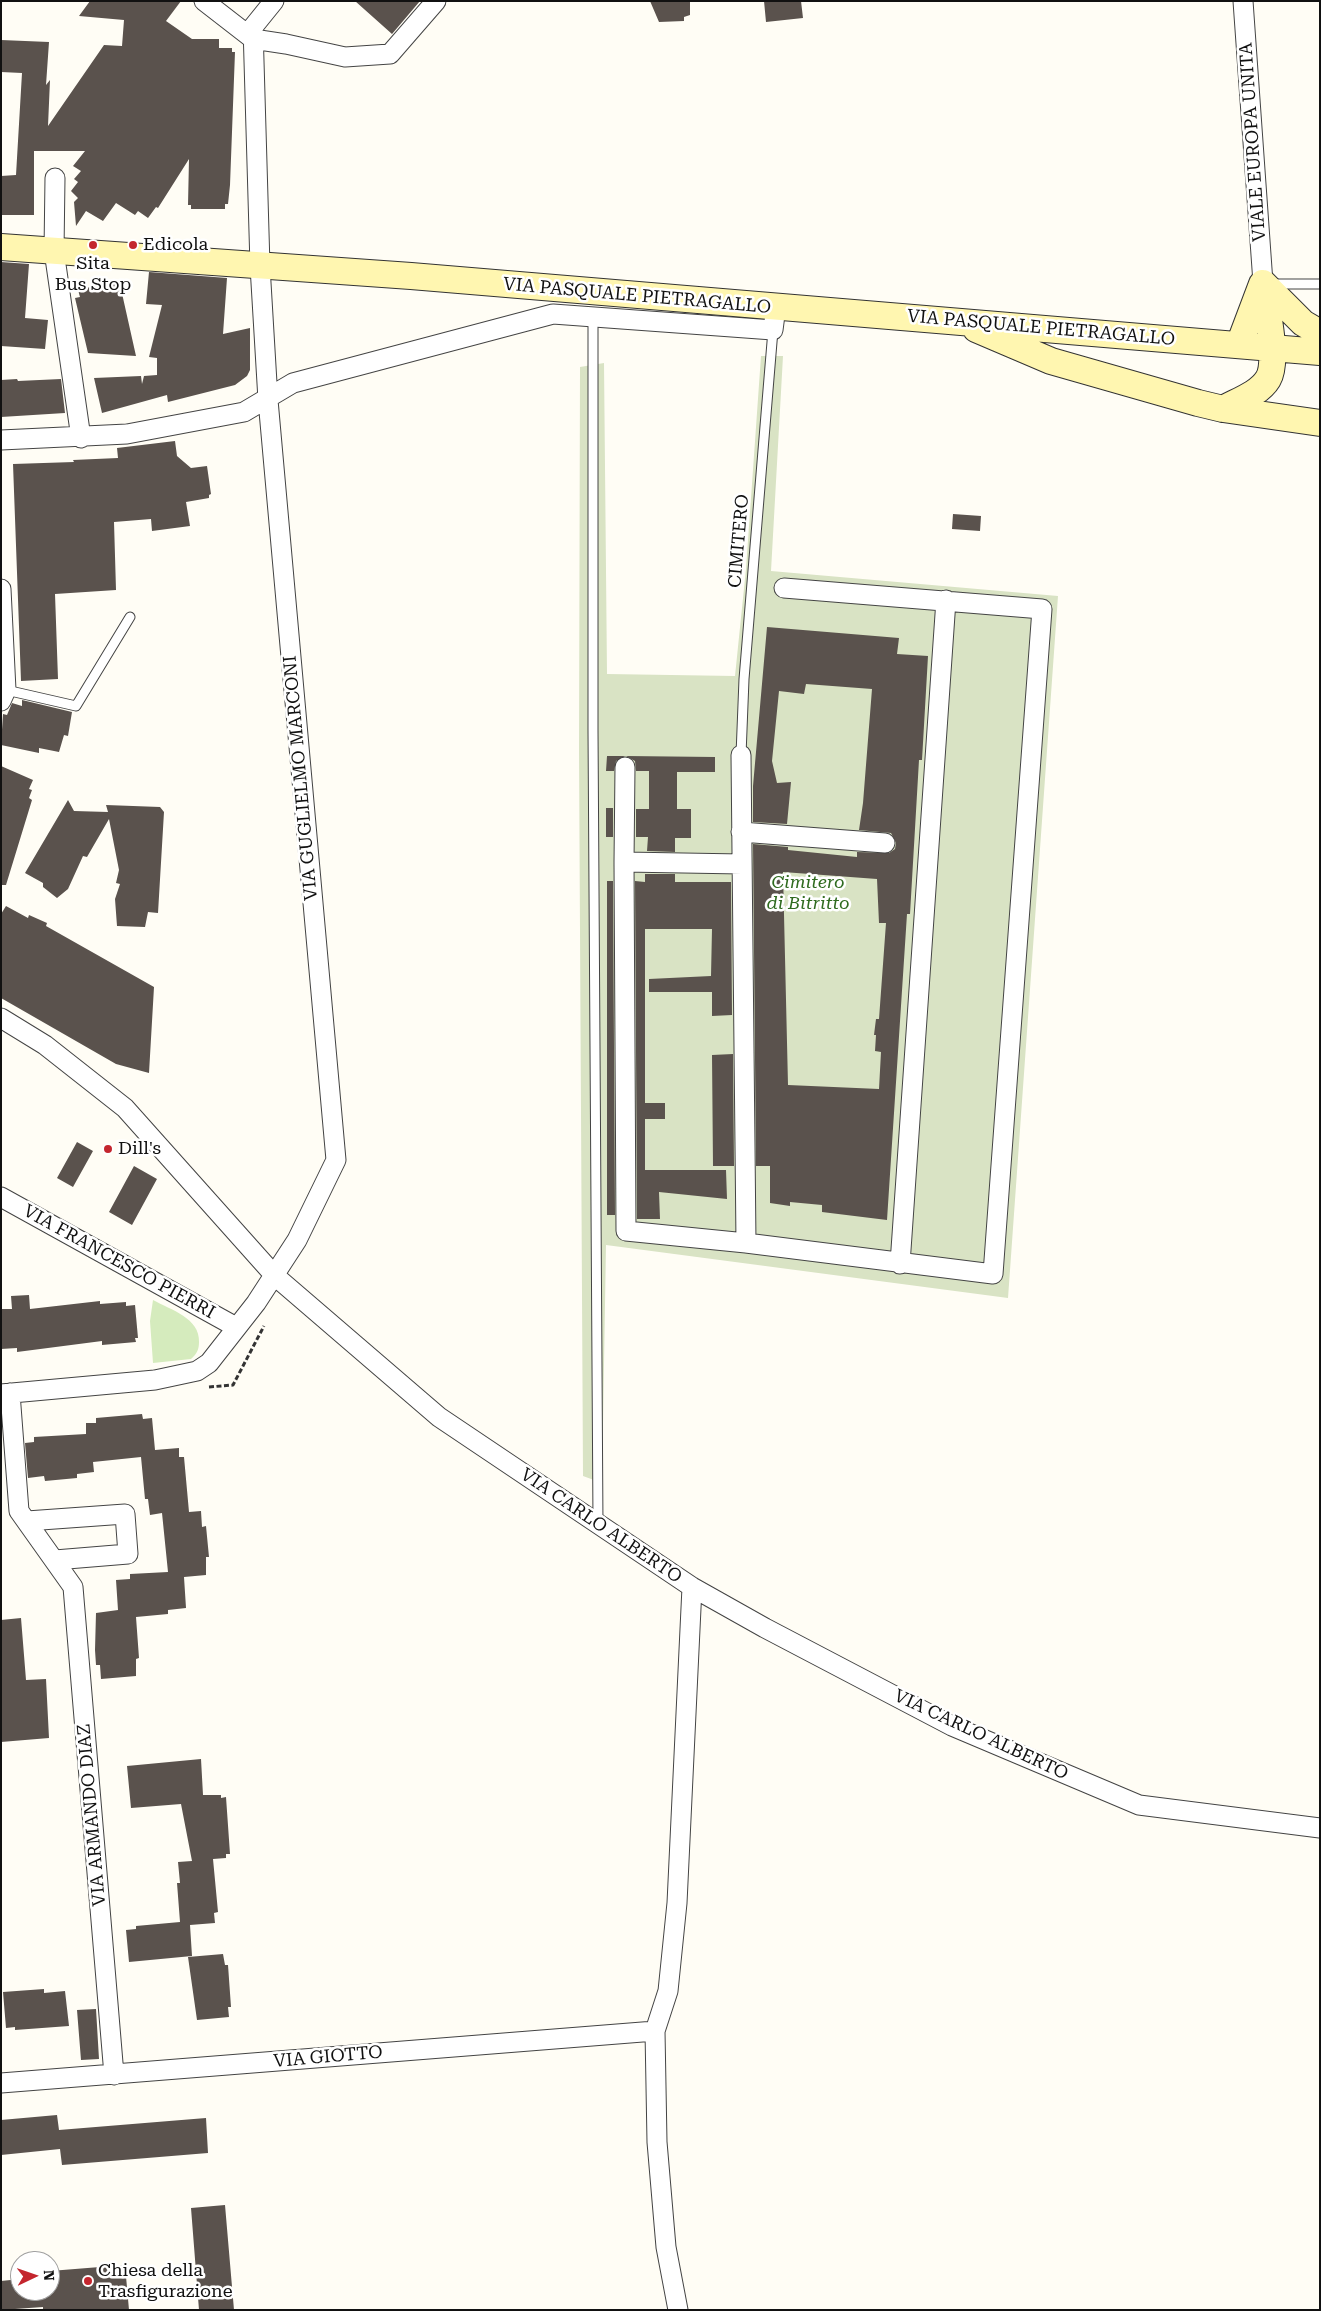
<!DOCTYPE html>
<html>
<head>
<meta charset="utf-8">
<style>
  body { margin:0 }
  #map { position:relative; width:1321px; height:2311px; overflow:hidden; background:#fffdf5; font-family:"Roboto Serif",serif }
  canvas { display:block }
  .frame { position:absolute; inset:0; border:2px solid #111; pointer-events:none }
  .north { position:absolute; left:10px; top:2251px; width:50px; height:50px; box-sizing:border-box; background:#fff; border:1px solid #a0a0a0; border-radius:50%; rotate:87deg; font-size:14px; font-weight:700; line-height:20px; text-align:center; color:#111 }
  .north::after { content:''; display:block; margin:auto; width:18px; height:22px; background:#c4262e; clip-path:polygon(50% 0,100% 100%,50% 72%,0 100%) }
</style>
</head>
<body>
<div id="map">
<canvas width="1321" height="2311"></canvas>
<div class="frame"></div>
<div class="north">N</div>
</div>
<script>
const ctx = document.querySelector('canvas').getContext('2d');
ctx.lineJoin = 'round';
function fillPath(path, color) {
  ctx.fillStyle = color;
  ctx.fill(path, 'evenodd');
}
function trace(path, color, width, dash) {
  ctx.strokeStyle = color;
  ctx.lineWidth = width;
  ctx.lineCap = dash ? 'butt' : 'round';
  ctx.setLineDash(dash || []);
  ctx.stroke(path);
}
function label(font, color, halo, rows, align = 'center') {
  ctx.font = font + ' "Roboto Serif",serif';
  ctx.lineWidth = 5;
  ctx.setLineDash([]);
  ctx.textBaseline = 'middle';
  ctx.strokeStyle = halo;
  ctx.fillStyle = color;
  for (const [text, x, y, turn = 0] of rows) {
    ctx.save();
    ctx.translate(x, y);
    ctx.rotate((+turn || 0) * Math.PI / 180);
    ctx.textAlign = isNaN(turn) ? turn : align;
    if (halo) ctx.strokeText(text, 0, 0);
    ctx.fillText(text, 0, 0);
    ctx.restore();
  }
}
const green = new Path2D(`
  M153 1300C171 1310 200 1318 199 1342 199 1349 197 1354 191 1359L153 1363 150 1321Z`);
const cemetery = new Path2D(`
  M761 356H783L771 571 1058 596 1008 1298 606 1245 602 1483 583 1476 579 750 580 367 604 363 607 674 735 676 746 569Z`);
const building = new Path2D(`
  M90 1H181L166 21 192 39H219V48H232V52H235L230 185 228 204H225V209H191V205H188L189 159 158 208 156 207 148 218 138 211 135 215 116 203 103 221 86 211 76 226 74 202 78 198 71 191 78 182 74 179 81 171 73 166 85 151H34V215H1V176L16 175 22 73 1 72V40L49 42 46 85 50 80 48 126 104 45 122 46 124 20 79 16Z
  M355 1H420L392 34Z
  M650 1H690V15L684 17V21L659 22Z
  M764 1H801L803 18 766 22Z
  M1 262 29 264 25 318 48 320 45 349 1 346Z
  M149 272 227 278 223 334 250 328V370L247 376 235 385 168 402 167 395 102 413 94 378 141 376 142 384 144 376 157 375V358L149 357 162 305 146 304Z
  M119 280 136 356 88 353 75 298 80 297 78 290Z
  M17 379 18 381 61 379 65 413 1 417V380Z
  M175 441 177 456 191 468 207 466 211 494 209 495V498L186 502 190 526 152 531 151 519 114 522 116 590 55 594 58 679 21 681 13 464 74 462 73 460 118 458 117 448Z
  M953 514 981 516 980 531 952 529Z
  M767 627 899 638 897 654 928 656 922 760H919L910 914H907L887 1220 822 1212V1205L790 1202V1206L770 1203V1166H756L753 844 788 847V850L857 857V852L889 853 895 849 896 843 891 833 859 830 863 803 872 689 806 684 804 694 779 691 772 761 777 783 791 782 787 824 753 822V786ZM783 872 877 879 879 923H886L879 1019H876L874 1035H876L875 1051 881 1052 879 1089 788 1085Z
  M22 700 72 712 68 736 64 735 59 752 39 748V753L1 745 3 714 7 715 12 703 22 706Z
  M607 756H625L616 761 614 771H606Z
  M626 756 715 757V772H677V809H691V838H675V852L647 851 648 837H636V809H649V771H636L635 761Z
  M1 766 33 780 29 789 32 790 29 798 32 800 6 885H1Z
  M68 800 74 811 108 812 106 805 160 807 164 812 158 913 148 912 145 927 117 926 115 899 120 884 116 883 119 870 109 819 87 857 83 856 68 889 57 898 43 887V883L25 873Z
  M606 808H613V837H606Z
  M645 874H675V882H731L732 1015 712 1016V992H649V979L711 976 712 929H645V1103H665V1119H645V1170H726L727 1199 659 1192 660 1219H637L635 881 645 882Z
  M607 881H613L615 1215H607Z
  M6 906 28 918 29 915 47 923 46 926 154 987 149 1073 116 1064 1 998V914Z
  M733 1054 734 1166H713L712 1055Z
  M77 1142 93 1151 73 1187 57 1178Z
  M134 1166 157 1179 132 1225 109 1212Z
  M29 1295 30 1309 100 1301V1304L126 1302V1306L135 1305 138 1338H135L136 1342 102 1345V1341L17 1352V1348L1 1349V1309H12L11 1296Z
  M142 1414 143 1419 152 1418 155 1450 179 1448V1457H184L189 1512 201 1511 202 1527 206 1526 209 1557H206V1575L184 1577 186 1608 168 1610V1614L136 1617 139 1658 136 1659V1676L101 1679 100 1665H96L95 1650 96 1613 118 1610 116 1580 130 1579V1574L168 1572 162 1513 150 1515 148 1499H145L141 1457 93 1462 94 1472 77 1474V1478L45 1481 44 1476 28 1478 25 1443 34 1442V1437L86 1434V1423H96V1418Z
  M21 1618 26 1680 46 1679 49 1738 1 1742V1620Z
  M201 1759 203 1795H221V1798L226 1797 230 1854H226V1858L213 1859 218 1912 214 1913 215 1923 190 1925 192 1956 129 1962 126 1930 136 1929V1926L180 1922 177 1883H180L178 1862 192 1861 181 1804 131 1808 127 1766Z
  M223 1954 225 1965H228L231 2007H228L229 2017 197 2020 188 1957Z
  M44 1989V1993L65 1991 69 2026 15 2030V2027L6 2028 3 1992Z
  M96 2009 99 2059 81 2060 77 2010Z
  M57 2115 59 2130 206 2118 208 2153 62 2165 60 2149 1 2155V2120Z
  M225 2205 234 2310H199L191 2208Z
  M125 2265 129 2310H43V2307L1 2310V2281L20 2279V2291H50V2271Z`);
const path = new Path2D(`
  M209 1387 233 1385 264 1326`);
const lane = new Path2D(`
  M1273 284H1320
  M593 316V730L598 1523
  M6 690 76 706 130 617
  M741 755 744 679 773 330`);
const street = new Path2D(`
  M204 1 253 39
  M1243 1 1263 283
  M253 39 286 44 345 57 390 54 436 1
  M55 178 54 251 81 438
  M1 440 127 434 244 412 293 383 553 314 773 330 776 307
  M1 589 6 690 1 701
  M741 755 746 1243
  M625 767 624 862 626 1231 746 1243 993 1274 1042 609 784 588
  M741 832 885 843
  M624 862 742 864
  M1 1018 45 1045 125 1108 275 1276 439 1417 692 1587 765 1628 952 1726 1139 1805 1320 1828
  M1 1197 236 1327
  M900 1264 946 600
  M10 1393 19 1511 73 1587 114 2075
  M1 1394 155 1380 197 1371 209 1363 256 1303 297 1240 336 1160 268 400 260 266 253 27 274 1
  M27 1521 125 1514 128 1554 55 1560
  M1 2083 655 2031
  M678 2310 666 2247 657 2142 655 2031 668 1991 677 1903 692 1587`);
const secondary = new Path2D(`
  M1 247 411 276 1320 352
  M1263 283 1303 323 1320 333
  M976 329 1051 361 1198 403 1223 409 1320 423
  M1239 345 1262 284
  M1223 409C1237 401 1259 394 1268 379 1279 361 1266 305 1263 283`);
const markers = [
  [93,245,5,"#c4262e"],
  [133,245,5,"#c4262e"],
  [108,1149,5,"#c4262e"],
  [88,2281,5,"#c4262e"]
];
const streetNames = [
  ["VIALE EUROPA UNITA",1253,142,-94],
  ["VIA PASQUALE PIETRAGALLO",637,296,5],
  ["VIA PASQUALE PIETRAGALLO",1041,328,5],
  ["CIMITERO",739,541,-85],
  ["VIA GUGLIELMO MARCONI",301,778,-95],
  ["VIA FRANCESCO PIERRI",119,1262,29],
  ["VIA CARLO ALBERTO",601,1526,34],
  ["VIA CARLO ALBERTO",981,1735,25],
  ["VIA ARMANDO DIAZ",92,1815,-95],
  ["VIA GIOTTO",328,2057,-5]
];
const poiNames = [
  ["Edicola",143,245],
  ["Sita",93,264,"center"],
  ["Bus Stop",93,285,"center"],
  ["Dill's",118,1149],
  ["Chiesa della",98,2271],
  ["Trasfigurazione",98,2292]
];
const parkNames = [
  ["Cimitero",808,883],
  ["di Bitritto",808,904]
];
fillPath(green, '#d5ebbd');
fillPath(cemetery, '#d9e3c4');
fillPath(building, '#5a524d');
trace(lane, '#444', 11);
trace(street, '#444', 21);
trace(secondary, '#333', 28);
trace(path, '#333', 3, [5, 2.5]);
trace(lane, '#fff', 9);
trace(street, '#fff', 19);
trace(secondary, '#fff6b0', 26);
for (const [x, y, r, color] of markers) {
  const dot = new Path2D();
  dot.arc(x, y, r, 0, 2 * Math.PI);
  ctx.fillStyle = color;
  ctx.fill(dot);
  trace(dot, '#fff', 2);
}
label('18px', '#111', '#fff', streetNames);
label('18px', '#111', '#fff', poiNames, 'left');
label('italic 18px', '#2f6b1f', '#fff', parkNames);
</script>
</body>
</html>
